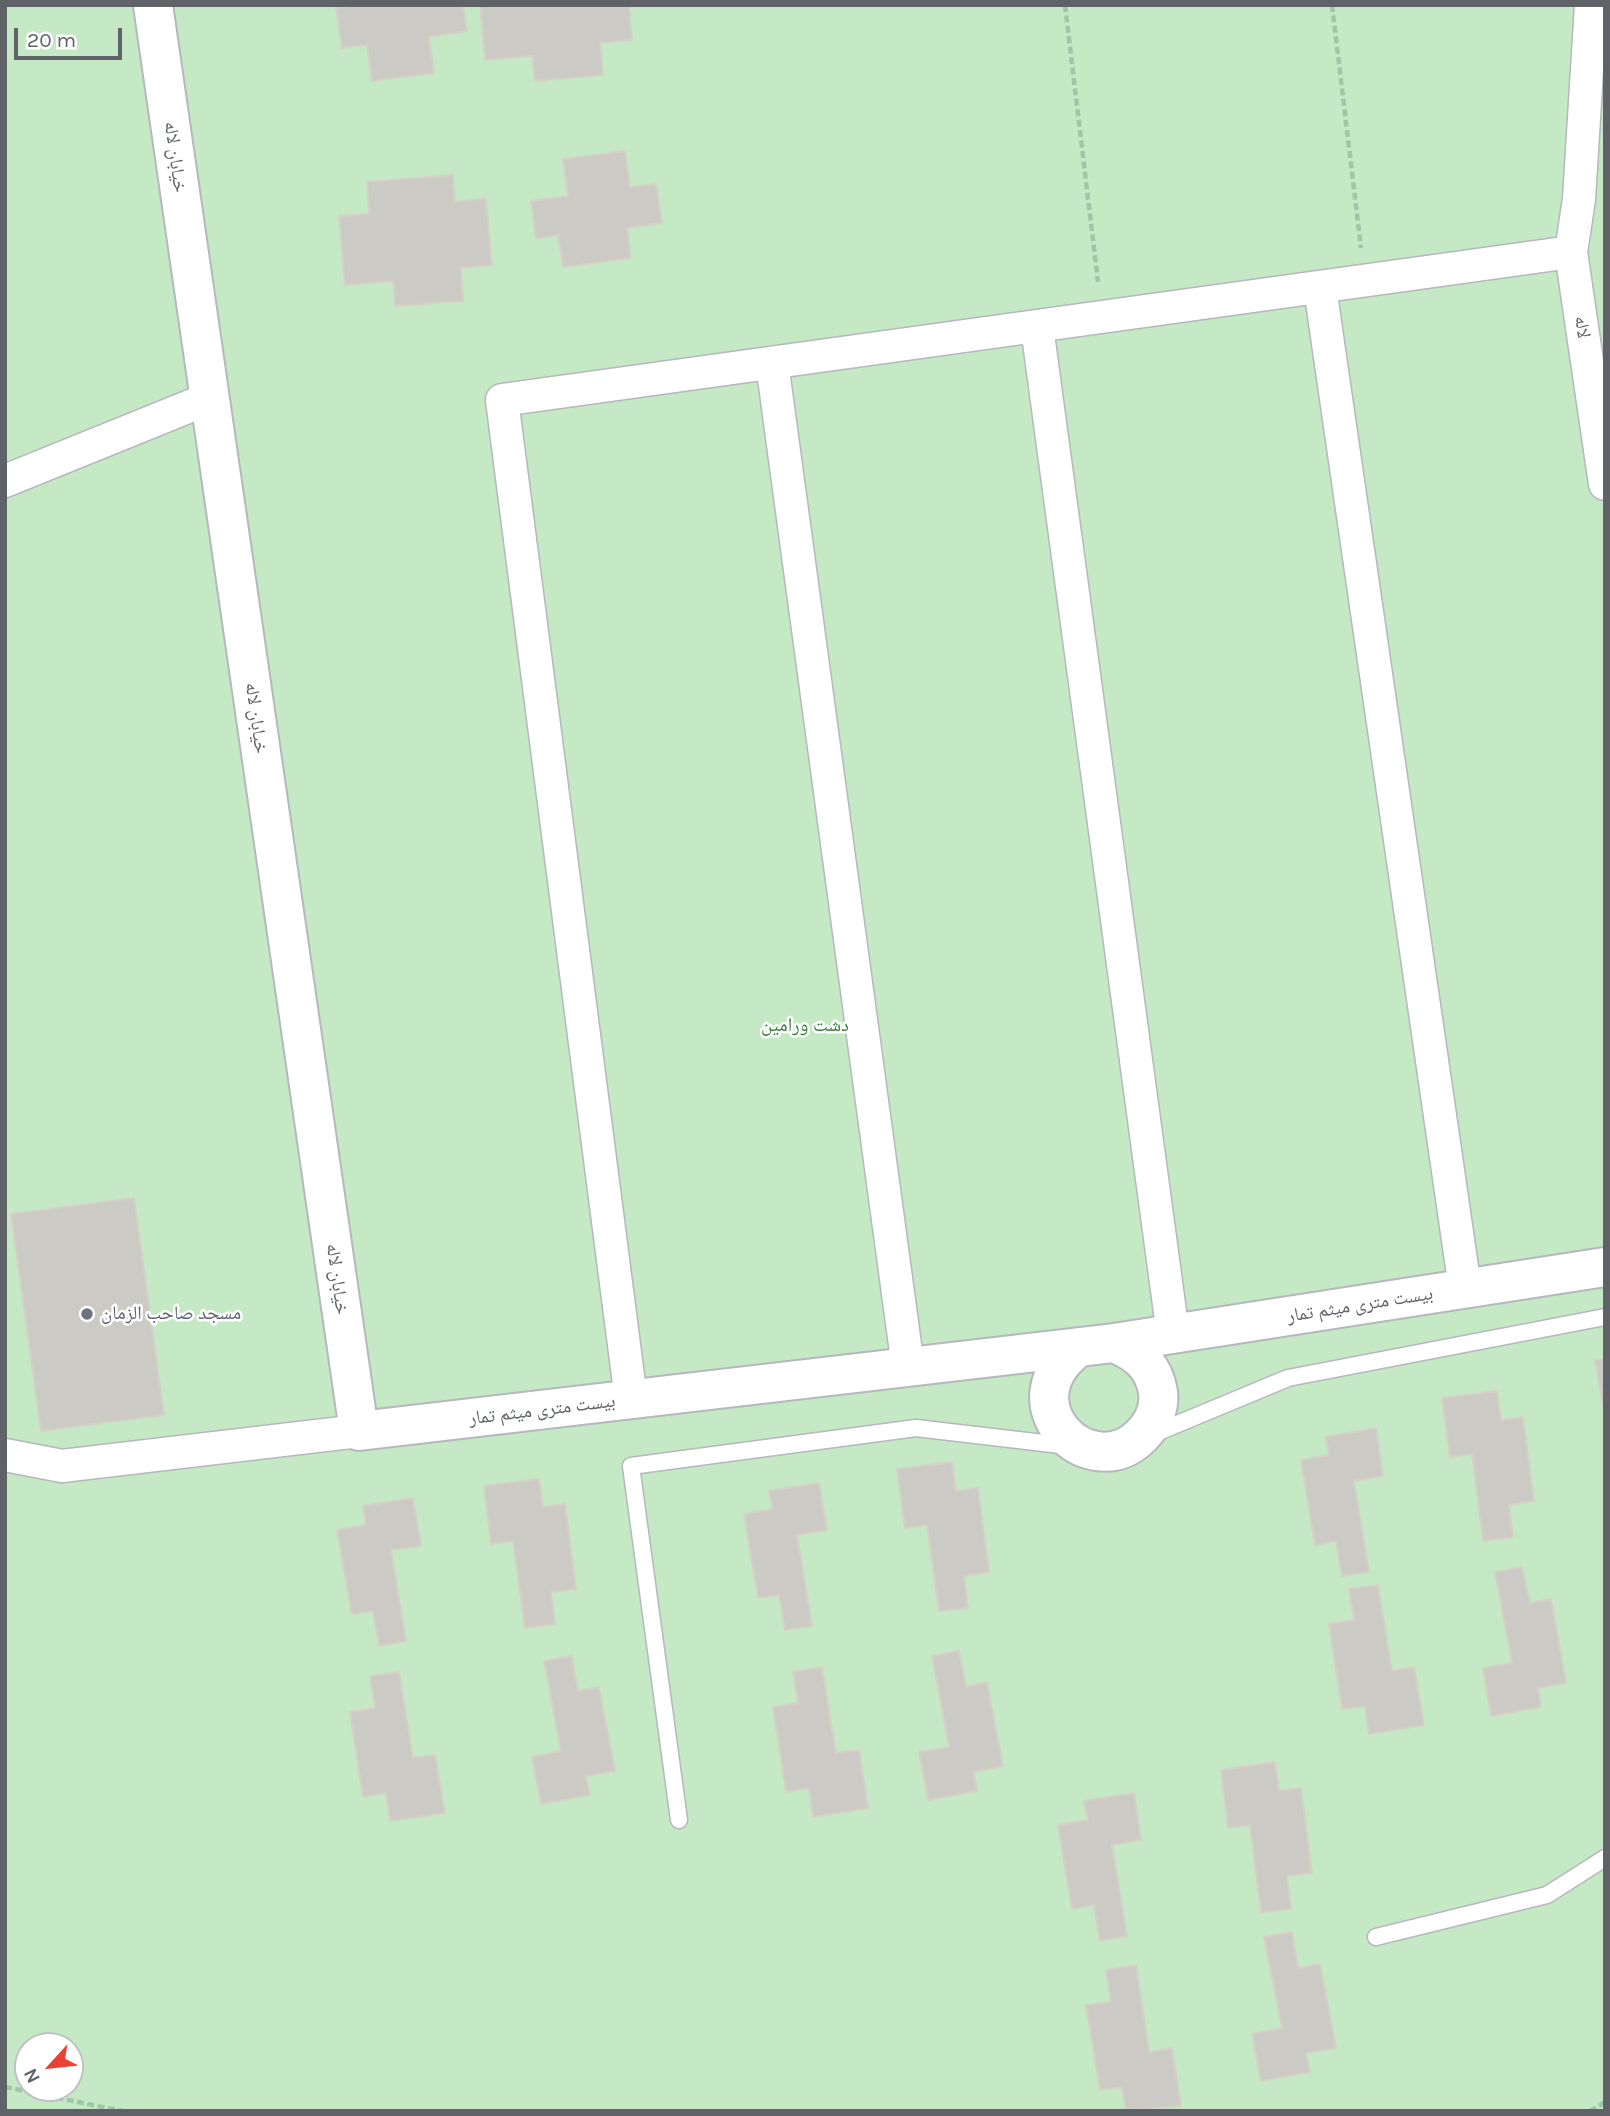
<!DOCTYPE html>
<html>
<head>
<meta charset="utf-8">
<style>
  body { margin:0 }
  #map { position:relative; width:1610px; height:2116px; overflow:hidden; background:#f1efe8; font-family:Karla,sans-serif }
  canvas { display:block }
  .frame { position:absolute; inset:0; border:7px solid #5f6368; pointer-events:none }
  .north { position:absolute; left:14px; top:2032px; width:70px; height:70px; box-sizing:border-box; background:#fff; border:2px solid #bfc1c3; border-radius:50%; rotate:243deg; font-size:19px; font-weight:700; line-height:28px; text-align:center; color:#5f6368 }
  .north::after { content:''; display:block; margin:auto; width:24px; height:32px; background:#ea4335; clip-path:polygon(50% 0,100% 100%,50% 72%,0 100%) }
  .scale { position:absolute; left:14px; top:28px; width:108px; height:32px; box-sizing:border-box; border:4px solid #5f6368; border-top:0; padding-left:9px; font-size:21px; line-height:24px; white-space:nowrap; color:#5f6368; -webkit-text-stroke:5px #fff; paint-order:stroke }
</style>
</head>
<body>
<div id="map">
<canvas width="1610" height="2116"></canvas>
<div class="frame"></div>
<div class="north">N</div>
<div class="scale">20 m</div>
</div>
<script>
const ctx = document.querySelector('canvas').getContext('2d');
ctx.lineJoin = 'round';
function fillPath(path, color) {
  ctx.fillStyle = color;
  ctx.fill(path, 'evenodd');
}
function trace(path, color, width, dash) {
  ctx.strokeStyle = color;
  ctx.lineWidth = width;
  ctx.lineCap = dash ? 'butt' : 'round';
  ctx.setLineDash(dash || []);
  ctx.stroke(path);
}
function label(font, color, halo, rows, align = 'center') {
  ctx.font = font + ' Karla,"Noto Naskh Arabic",sans-serif';
  ctx.lineWidth = 5;
  ctx.setLineDash([]);
  ctx.textBaseline = 'middle';
  ctx.strokeStyle = halo;
  ctx.fillStyle = color;
  for (const [text, x, y, turn = 0] of rows) {
    ctx.save();
    ctx.translate(x, y);
    ctx.rotate((+turn || 0) * Math.PI / 180);
    ctx.textAlign = isNaN(turn) ? turn : align;
    if (halo) ctx.strokeText(text, 0, 0);
    ctx.fillText(text, 0, 0);
    ctx.restore();
  }
}
const green = new Path2D(`
  M5 5H1605V2111H5ZM28 2046H70V2088H28Z`);
const building = new Path2D(`
  M359 5H463L467 31 429 37 434 73 372 81 367 45 342 48 336 8Z
  M480 5H629L632 40 600 43 603 75 535 81 532 56 485 60Z
  M625 151 630 187 656 184 662 223 627 228 631 258 563 267 558 235 536 239 531 201 568 196 563 159Z
  M453 175 455 202 486 199 492 265 461 268 463 301 395 306 393 281 345 285 339 216 369 214 367 182Z
  M134 1198 164 1415 41 1431 11 1214Z
  M1605 1359V1416L1595 1360Z
  M1497 1391 1501 1420 1523 1417 1534 1501 1509 1505 1513 1537 1483 1541 1472 1454 1450 1457 1442 1398Z
  M1376 1428 1383 1476 1354 1481 1369 1572 1342 1576 1336 1541 1315 1545 1301 1460 1329 1455 1326 1437Z
  M952 1462 956 1491 978 1488 989 1572 964 1576 968 1608 939 1611 927 1525 905 1528 897 1469Z
  M539 1479 543 1507 565 1504 576 1589 551 1592 555 1624 525 1628 513 1541 491 1544 484 1486Z
  M819 1483 827 1530 797 1535 812 1626 785 1630 779 1595 758 1598 744 1514 773 1509 769 1491Z
  M413 1498 421 1546 391 1550 406 1641 379 1646 373 1611 352 1614 337 1530 366 1525 363 1506Z
  M1522 1567 1530 1603 1551 1599 1566 1683 1538 1688 1541 1707 1491 1716 1483 1668 1512 1663 1495 1572Z
  M1378 1585 1392 1671 1414 1667 1424 1725 1369 1734 1365 1706 1342 1709 1329 1624 1354 1620 1349 1589Z
  M959 1651 966 1687 987 1682 1003 1766 974 1772 977 1791 928 1800 919 1752 949 1747 932 1656Z
  M572 1656 578 1691 599 1687 615 1771 586 1776 590 1795 541 1804 532 1757 561 1751 544 1661Z
  M822 1667 836 1753 859 1750 868 1808 813 1817 809 1788 786 1792 773 1707 798 1703 793 1672Z
  M399 1672 413 1758 435 1755 445 1813 390 1821 386 1793 363 1797 350 1712 375 1708 370 1676Z
  M1275 1762 1279 1791 1301 1788 1312 1873 1287 1876 1291 1909 1261 1912 1250 1825 1228 1828 1221 1770Z
  M1134 1793 1141 1840 1112 1845 1127 1936 1100 1941 1094 1905 1072 1909 1058 1825 1088 1820 1084 1801Z
  M1292 1932 1298 1968 1320 1964 1336 2048 1306 2053 1310 2072 1261 2081 1252 2034 1282 2028 1264 1937Z
  M1136 1965 1149 2052 1172 2048 1181 2106 1126 2111 1122 2087 1100 2090 1086 2005 1111 2002 1106 1970Z`);
const path = new Path2D(`
  M1065 5 1098 282
  M1332 5 1361 248
  M5 2087 122 2111
  M1590 2111 1605 2102`);
const service = new Path2D(`
  M1151 1435 1288 1378 1605 1317
  M679 1820 631 1466 916 1428 1069 1446
  M1376 1937 1547 1895 1605 1858`);
const minor = new Path2D(`
  M1591 5 1579 199 1571 252 1605 484
  M1320 288 1465 1288
  M1037 327 1173 1334
  M772 363 908 1367
  M5 481 210 398
  M631 1399 502 400 1571 252
  M5 1455 62 1466 359 1431`);
const tertiary = new Path2D(`
  M153 5 359 1431 1114 1343C1137 1352 1154 1366 1158 1392 1160 1408 1153 1424 1141 1436 1090 1487 1003 1403 1079 1347
  M1114 1343 1605 1267`);
const markers = [
  [87,1314,7,"#6b7280"]
];
const streetNames = [
  ["خیابان لاله",175,157,82],
  ["لاله",1582,327,82],
  ["خیابان لاله",256,718,82],
  ["خیابان لاله",337,1279,82],
  ["بیست متری میثم تمار",1360,1305,-9],
  ["بیست متری میثم تمار",542,1410,-7]
];
const parkNames = [
  ["دشت ورامین",805,1026]
];
const worshipNames = [
  ["مسجد صاحب الزمان",101,1314]
];
fillPath(green, '#c5e8c5');
fillPath(building, '#cccac5');
trace(building, '#d6d1c6', 2);
trace(service, '#b5b8bc', 19);
trace(minor, '#b5b8bc', 35);
trace(tertiary, '#b5b8bc', 42);
trace(path, '#9cc7a9', 4.5, [7, 3.5]);
trace(service, '#fff', 16);
trace(minor, '#fff', 32);
trace(tertiary, '#fff', 38);
for (const [x, y, r, color] of markers) {
  const dot = new Path2D();
  dot.arc(x, y, r, 0, 2 * Math.PI);
  ctx.fillStyle = color;
  ctx.fill(dot);
  trace(dot, '#fff', 2.5);
}
label('19px', '#5f6368', '#fff', streetNames);
label('19px', '#348238', '#fff', parkNames);
label('19px', '#5b616d', '#fff', worshipNames, 'left');
</script>
</body>
</html>
